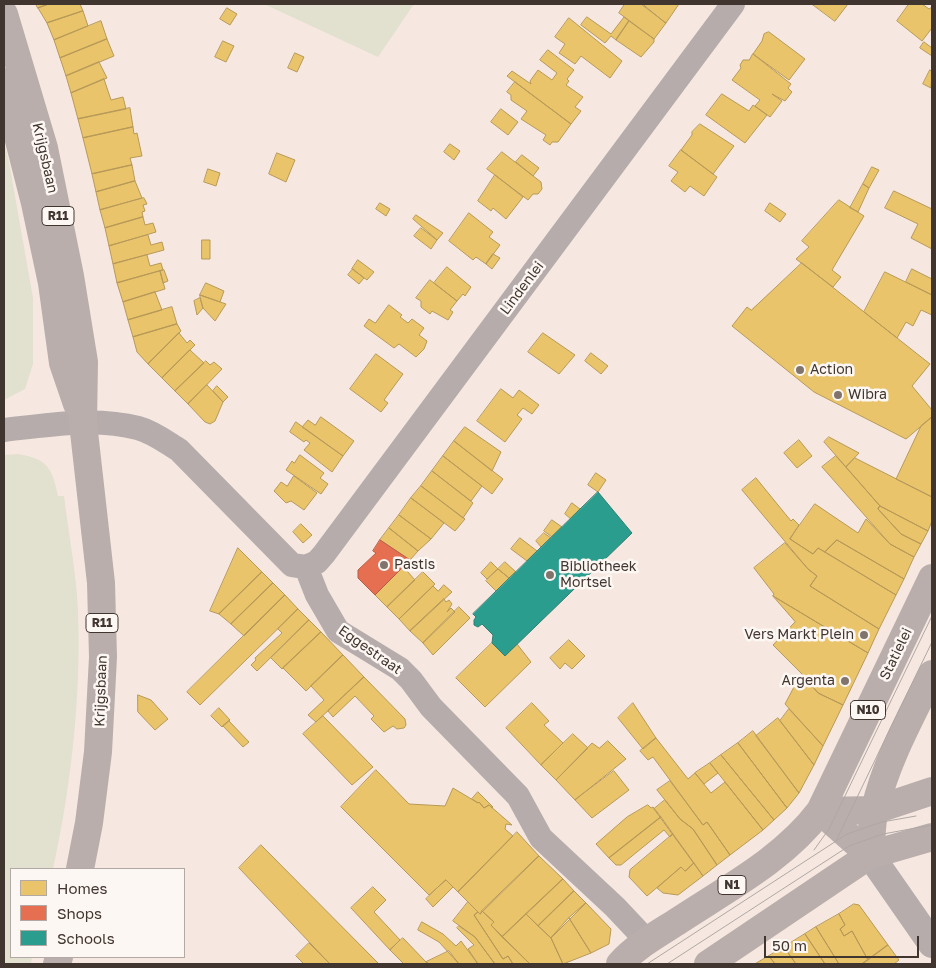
<!DOCTYPE html>
<html>
<head>
<meta charset="utf-8">
<style>
  body { margin:0 }
  #map { position:relative; width:936px; height:968px; overflow:hidden; background:#f6e8e0; font-family:"Golos Text",sans-serif }
  canvas { display:block }
  .frame { position:absolute; inset:0; border:5px solid #41352f; pointer-events:none }
  .legend { position:absolute; left:10px; top:868px; width:175px; height:90px; box-sizing:border-box; background:#fdf7f4; border:1px solid #b2a9a5; margin:0; padding:6px 9px; list-style:none; font-size:15px; color:#41352f }
  .legend li { display:flex; align-items:center; gap:10px; height:25px }
  .legend b { width:25px; border:1px solid #b2a9a5 }
  .scale { position:absolute; left:764px; top:936px; width:155px; height:22px; box-sizing:border-box; border:2px solid #41352f; border-top:0; padding-left:6px; font-size:15px; line-height:18px; white-space:nowrap; color:#41352f; -webkit-text-stroke:4px #fdf7f4; paint-order:stroke }
</style>
</head>
<body>
<div id="map">
<canvas width="936" height="968"></canvas>
<div class="frame"></div>
<ul class="legend">
<li><b style="height:14px;background:#e9c46a"></b>Homes</li>
<li><b style="height:14px;background:#e76f51"></b>Shops</li>
<li><b style="height:14px;background:#2a9d8f"></b>Schools</li>
</ul>
<div class="scale">50 m</div>
</div>
<script>
const ctx = document.querySelector('canvas').getContext('2d');
ctx.lineJoin = 'round';
function fillPath(path, color) {
  ctx.fillStyle = color;
  ctx.fill(path, 'evenodd');
}
function trace(path, color, width, dash) {
  ctx.strokeStyle = color;
  ctx.lineWidth = width;
  ctx.lineCap = dash ? 'butt' : 'round';
  ctx.setLineDash(dash || []);
  ctx.stroke(path);
}
function label(font, color, halo, rows, align = 'center') {
  ctx.font = font + ' "Golos Text",sans-serif';
  ctx.lineWidth = 5;
  ctx.setLineDash([]);
  ctx.textBaseline = 'middle';
  ctx.strokeStyle = halo;
  ctx.fillStyle = color;
  for (const [text, x, y, turn = 0] of rows) {
    ctx.save();
    ctx.translate(x, y);
    ctx.rotate((+turn || 0) * Math.PI / 180);
    ctx.textAlign = isNaN(turn) ? turn : align;
    if (halo) ctx.strokeText(text, 0, 0);
    ctx.fillText(text, 0, 0);
    ctx.restore();
  }
}
const green = new Path2D(`
  M264 4H414L378 57Z
  M4 142 9 162 33 298V364L25 389 4 400Z
  M18 454C47 459 52 467 58 496H64C68 528 74 561 77 594 83 681 72 784 53 869H11V957H32L31 964H4V455Z`);
const homes = new Path2D(`
  M36 4H49L38 8Z
  M49 4H80L83 11 47 23 38 8Z
  M625 4H641L666 23 654 39 619 13Z
  M643 4H679L666 23Z
  M812 4H848L835 21Z
  M909 4H922L929 9 932 7V28L922 41 897 21Z
  M227 8 237 14 230 25 220 19Z
  M83 11 88 26 54 40 47 23Z
  M587 17 611 34 624 17 629 21 616 40 611 36 605 43 581 25Z
  M569 18 622 61 610 78 581 56 575 64 559 53 565 44 555 37Z
  M101 21 107 39 60 58 54 40Z
  M629 21 654 39V42L641 57 616 40Z
  M769 32 805 59 789 80 753 54 762 41 764 34Z
  M107 39 114 56 66 76 60 58Z
  M223 41 234 46 226 62 215 57Z
  M924 42 932 48V56L920 48Z
  M548 50 574 70 567 79 569 81 566 85 583 97 575 107 581 111 571 124 507 76 512 71 531 84 530 81 538 70 552 80 557 73 540 60Z
  M295 53 304 57 297 72 288 68Z
  M753 54 791 84 788 88 792 92 785 101 772 94 782 101 770 117 755 106 760 100 732 80 741 68 740 65 743 60H749Z
  M99 62 107 78 71 93 66 76Z
  M930 70 932 72 931 88 923 84Z
  M104 79 111 100 123 97 126 109 78 119 71 93Z
  M515 82 571 124 558 142H552L550 145 543 140 546 135 521 119 527 111 511 100V95L507 92Z
  M722 94 749 111 753 105 767 115 745 143 706 115Z
  M130 108 133 127 83 138 78 119Z
  M501 109 518 122 508 135 491 122Z
  M700 124 734 146 713 174 681 150 692 135V132Z
  M133 127 134 134 137 133 142 156 130 158 132 165 92 174 83 138Z
  M450 144 460 151 454 160 444 152Z
  M681 150 717 177 704 196 690 186 685 192 671 181 678 172 669 166Z
  M502 152 541 182 542 189 538 194H533L528 200 487 169Z
  M277 153 295 160 286 182 269 174Z
  M522 155 539 168 533 176 516 162Z
  M132 165 135 181 96 192 92 174Z
  M872 167 879 170 869 188 863 184Z
  M208 169 220 173 216 186 204 182Z
  M495 175 523 197 506 219 493 208 491 211 478 201Z
  M135 181 142 198 100 210 96 192Z
  M863 184 869 188 858 212 850 208Z
  M894 191 932 209V249L911 238 918 224 885 208Z
  M144 198 147 204 143 205 145 211 142 212 143 217 105 228 100 210Z
  M839 200 864 216 832 270 841 277 833 287 796 259 809 247 802 241Z
  M380 203 390 209 386 216 376 209Z
  M770 203 786 214 780 222 765 211Z
  M469 213 493 232 489 237 500 245 486 264 476 257 473 260 449 241Z
  M416 215 443 233 437 240 413 219Z
  M143 217 145 225 153 223 156 232 109 246 105 228Z
  M421 228 437 240 431 249 414 236Z
  M148 235 151 245 162 242 164 250 113 264 109 246Z
  M202 240H210V259H202Z
  M493 254 500 258 492 269 486 264Z
  M147 255 150 266 161 263 163 270 117 283 113 264Z
  M358 260 374 272 367 280 352 269Z
  M802 263 930 364 912 386 932 410V417L906 439 814 392 732 326 747 307 751 310Z
  M447 267 471 287 465 296 463 294 457 301 434 283Z
  M353 269 364 278 359 284 348 275Z
  M912 269 932 279V295L906 282Z
  M164 270 168 281 163 283 160 271Z
  M160 271 165 289 123 302 117 283Z
  M885 272 932 295V315L921 310 913 326 906 322 897 338 864 312Z
  M430 280 457 301 450 310 453 312 448 320 432 311 430 314 421 307V301L416 298Z
  M206 283 224 291 220 302 200 295Z
  M155 292 162 310 128 320 123 302Z
  M200 295 226 304 215 321 203 308Z
  M200 298 203 308 197 315 194 301Z
  M389 305 402 315 400 317 408 323 412 319 424 328 419 335 427 341 424 349 416 357 399 344 394 348 364 326 369 319 375 323Z
  M172 307 177 324 133 337 128 320Z
  M177 324 181 331 148 364 137 352 133 337Z
  M179 333 187 343 190 340 195 345 162 378 148 364Z
  M543 333 575 355 559 374 528 352Z
  M190 350 204 363 175 391 162 378Z
  M591 353 608 366 601 374 585 361Z
  M376 354 403 374 384 400 388 403 381 412 350 389Z
  M206 361 210 365 214 362 222 369 188 404 175 391Z
  M207 385 223 402 215 421 210 424 205 422 188 404Z
  M217 386 228 397 223 402 213 391Z
  M501 389 513 398 519 390 539 405 532 414 523 408 517 415 522 419 505 442 477 421Z
  M321 417 354 441 343 456 302 427 308 420 315 425Z
  M932 417V497L896 479 921 426Z
  M296 422 343 456 332 472 304 450 310 443 306 440 304 442 290 432Z
  M465 427 501 452 492 471 454 441Z
  M829 437 859 453 846 467 824 442Z
  M799 440 812 456 797 468 784 453Z
  M454 441 503 479 492 494 443 456Z
  M300 455 324 473 320 478 328 484 321 494 286 470 292 461 294 463Z
  M443 456 482 486 471 501 432 471Z
  M836 456 880 506 878 509 901 534 921 544 914 557 890 544 822 467Z
  M855 458 932 497V521L928 531 880 506 846 467Z
  M432 471 473 503 463 518 421 486Z
  M596 473 606 480 598 492 588 485Z
  M294 476 317 493 304 510 291 501 286 503 274 491 281 482 287 486Z
  M756 478 791 521 793 519 799 525 790 539 813 554 818 548 896 595 879 629 810 586 817 576 808 569 742 490Z
  M421 486 465 519 455 531 411 498Z
  M411 498 444 523 431 539 399 515Z
  M572 503 580 509 571 519 565 514Z
  M815 504 858 533 866 519 890 544 914 557 904 579 837 540 825 552 818 548 813 554 790 539Z
  M880 506 928 531 921 544 901 534 878 509Z
  M399 515 431 539 418 551 389 528Z
  M552 520 562 527 552 537 544 531Z
  M301 524 312 535 303 543 293 532Z
  M389 528 418 551 410 560 380 540Z
  M544 533 551 538 541 547 536 541Z
  M520 538 537 551 527 561 511 549Z
  M837 540 904 579 896 595 825 552Z
  M785 543 808 569 817 576 810 586 879 629 868 653 773 596 774 594 754 568Z
  M238 548 262 572 219 614 210 611Z
  M410 560 414 564 407 571 415 580 387 607 375 595Z
  M491 562 498 569 487 579 481 573Z
  M505 562 516 572 509 578 498 569Z
  M498 569 509 578 496 591 486 581Z
  M262 572 273 583 231 624 219 614Z
  M423 572 435 584 399 619 387 607Z
  M273 583 285 595 244 636 231 624Z
  M444 585 452 592 410 631 399 619 433 586 438 591Z
  M285 595 298 609 200 705 187 692Z
  M773 596 868 653 843 705 818 693 801 673 773 645 795 622Z
  M444 599 446 602 449 600 452 604 447 612 451 608 455 612 423 643 410 631Z
  M459 607 470 618 433 655 423 643Z
  M298 609 309 620 257 671 251 665 256 660 255 658 282 633 278 629Z
  M309 620 321 632 282 669 271 658Z
  M321 632 343 655 306 691 283 668Z
  M569 640 585 656 572 669 565 663 560 669 550 658Z
  M492 643 505 656 517 644 531 662 485 707 456 678Z
  M343 655 364 677 316 722 308 715 324 700 311 686Z
  M364 677 405 719 406 725 404 728 397 729 393 726 384 732 371 719 374 716 355 696 333 717 328 711Z
  M808 681 818 693 843 705 823 746 785 704 794 687Z
  M138 695 151 700 168 719 155 730 138 712Z
  M532 703 549 721 544 725 563 743 541 765 506 728Z
  M633 703 656 738 643 749 618 718Z
  M219 708 230 720 222 727 211 716Z
  M789 709 823 746 814 765 780 721Z
  M323 716 373 767 352 785 303 734Z
  M778 718 814 765 799 793 756 736Z
  M229 721 249 742 243 747 223 726Z
  M753 731 799 793 787 808 738 743Z
  M573 734 588 748 556 780 541 765Z
  M656 738 688 779 695 773 711 793 725 782 763 830 730 855 707 822 703 825 653 757 648 760 640 751Z
  M608 741 626 759 575 800 556 780 592 743 599 748Z
  M738 743 787 808 774 820 721 755Z
  M721 755 774 820 763 830 710 763Z
  M710 763 718 773 704 784 695 773Z
  M376 770 409 804 445 806 453 788 478 803 479 802 484 808 489 805 512 825 506 824 505 829 513 836 458 892 446 880 429 895 341 807Z
  M614 771 629 790 592 818 575 800Z
  M670 781 703 825 707 822 730 855 717 865 693 829 680 819 657 790Z
  M478 792 493 807 492 808 489 805 484 808 479 802 478 803 472 799Z
  M665 800 680 819 693 829 717 865 703 876 654 809Z
  M648 805 651 808 653 807 661 817 609 858 596 844 627 817Z
  M661 817 673 834 670 837 664 830 621 865H616L609 858Z
  M517 832 539 856 480 914 458 892Z
  M673 834 694 863 685 871 681 867 647 896 629 877 630 870Z
  M261 845 379 964H330L239 868Z
  M539 856 563 879 502 937 491 925 494 922 482 911Z
  M694 863 703 876 678 895 663 893 657 888 681 867 685 871Z
  M563 879 574 891 538 926 526 914Z
  M446 880 453 887 433 907 426 899Z
  M373 887 386 900 374 912 400 940 390 950 351 908Z
  M574 891 586 903 551 938 538 926Z
  M468 902 478 912 474 915 503 959 508 956 513 964H495L475 937 453 921Z
  M586 903 611 929 609 944 591 953 569 918Z
  M854 904 859 905 888 945 868 960 852 931 844 936 840 929 845 925 839 914Z
  M482 911 494 922 491 925 530 964H513L508 956 503 959 474 915 478 912 480 914Z
  M526 914 551 938 563 964H530L502 937Z
  M839 914 845 925 840 929 844 936 852 931 868 960 862 964H839L816 927Z
  M569 918 591 953 563 964 551 938Z
  M422 922 443 934 456 946 461 941 478 964H459L439 942 418 930Z
  M459 926 475 937 495 964H478L468 949 474 945 457 928Z
  M816 927 839 964H825L805 934Z
  M805 934 825 964H796L784 947Z
  M403 938 426 962 429 964H404L390 950Z
  M309 943 330 964H304L296 956Z
  M888 945 899 960 894 964H862Z
  M784 947 796 964H775L769 956Z
  M449 951 459 964H429L426 962Z
  M769 956 775 964H755Z`);
const shops = new Path2D(`
  M380 540 410 560 375 595 358 578V570L376 553 373 551Z`);
const schools = new Path2D(`
  M598 492 632 533 505 656 492 643 493 635 482 624 478 627 474 625V620L476 617 473 614Z`);
const minor = new Path2D(`
  M4 430C47 425 95 417 138 428 153 432 166 442 179 450L292 565 306 567
  M306 567 317 562 324 554 733 4
  M306 567 317 595 338 631 400 669 411 680 431 707 518 796 541 838 615 907 647 941`);
const tertiary = new Path2D(`
  M870 855 932 944`);
const primary = new Path2D(`
  M4 14 44 148 70 276 84 362 83 423 101 583 103 657 98 752 89 823 80 869
  M4 82 35 203 52 283 63 363 77 404
  M820 811 875 810 932 791
  M820 811 870 855
  M870 855C872 840 871 824 875 809 886 761 911 717 932 674
  M57 964 59 957
  M620 964C635 947 656 935 675 923 726 889 783 860 820 811L932 578
  M708 964 870 855 932 837`);
const tram = new Path2D(`
  M836 841 932 642
  M814 850 829 829 932 616
  M647 964 847 834 882 822 916 816
  M667 964 849 846 883 834 932 825`);
const markers = [
  [800,370,5,"#80746d"],
  [838,395,5,"#80746d"],
  [384,565,5,"#80746d"],
  [550,575,5,"#80746d"],
  [864,635,5,"#80746d"],
  [845,681,5,"#80746d"]
];
const shields = [
  [58,216,32],
  [102,623,32],
  [868,710,35],
  [732,885,28]
];
const shieldNames = [
  ["R11",58,216],
  ["R11",102,623],
  ["N10",868,710],
  ["N1",732,885]
];
const streetNames = [
  ["Krijgsbaan",45,158,77],
  ["Lindenlei",522,288,-53],
  ["Eggestraat",370,650,35],
  ["Statielei",896,654,-64],
  ["Krijgsbaan",101,691,-88]
];
const poiNames = [
  ["Action",810,370],
  ["Wibra",848,395],
  ["Pastis",394,565],
  ["Bibliotheek",560,567],
  ["Mortsel",560,583],
  ["Vers Markt Plein",854,635,"right"],
  ["Argenta",835,681,"right"]
];
fillPath(green, '#e2e0ce');
fillPath(homes, '#e9c46a');
trace(homes, '#b79958', 1);
fillPath(shops, '#e76f51');
trace(shops, '#b55e47', 1);
fillPath(schools, '#2a9d8f');
trace(schools, '#317e72', 1);
trace(minor, '#b5acab', 24);
trace(tertiary, '#b5acab', 28);
trace(primary, '#baaeac', 28);
trace(tram, '#afa7a4', 1);
for (const [x, y, r, color] of markers) {
  const dot = new Path2D();
  dot.arc(x, y, r, 0, 2 * Math.PI);
  ctx.fillStyle = color;
  ctx.fill(dot);
  trace(dot, '#fdf7f4', 2);
}
for (const [x, y, w] of shields) {
  const box = new Path2D();
  box.roundRect(x - w / 2, y - 9.5, w, 19, 4);
  ctx.fillStyle = '#fdf7f4';
  ctx.fill(box);
  trace(box, '#41352f', 1);
}
label('bold 12px', '#41352f', null, shieldNames);
label('14px', '#41352f', '#fdf7f4', streetNames);
label('14px', '#41352f', '#fdf7f4', poiNames, 'left');
</script>
</body>
</html>
